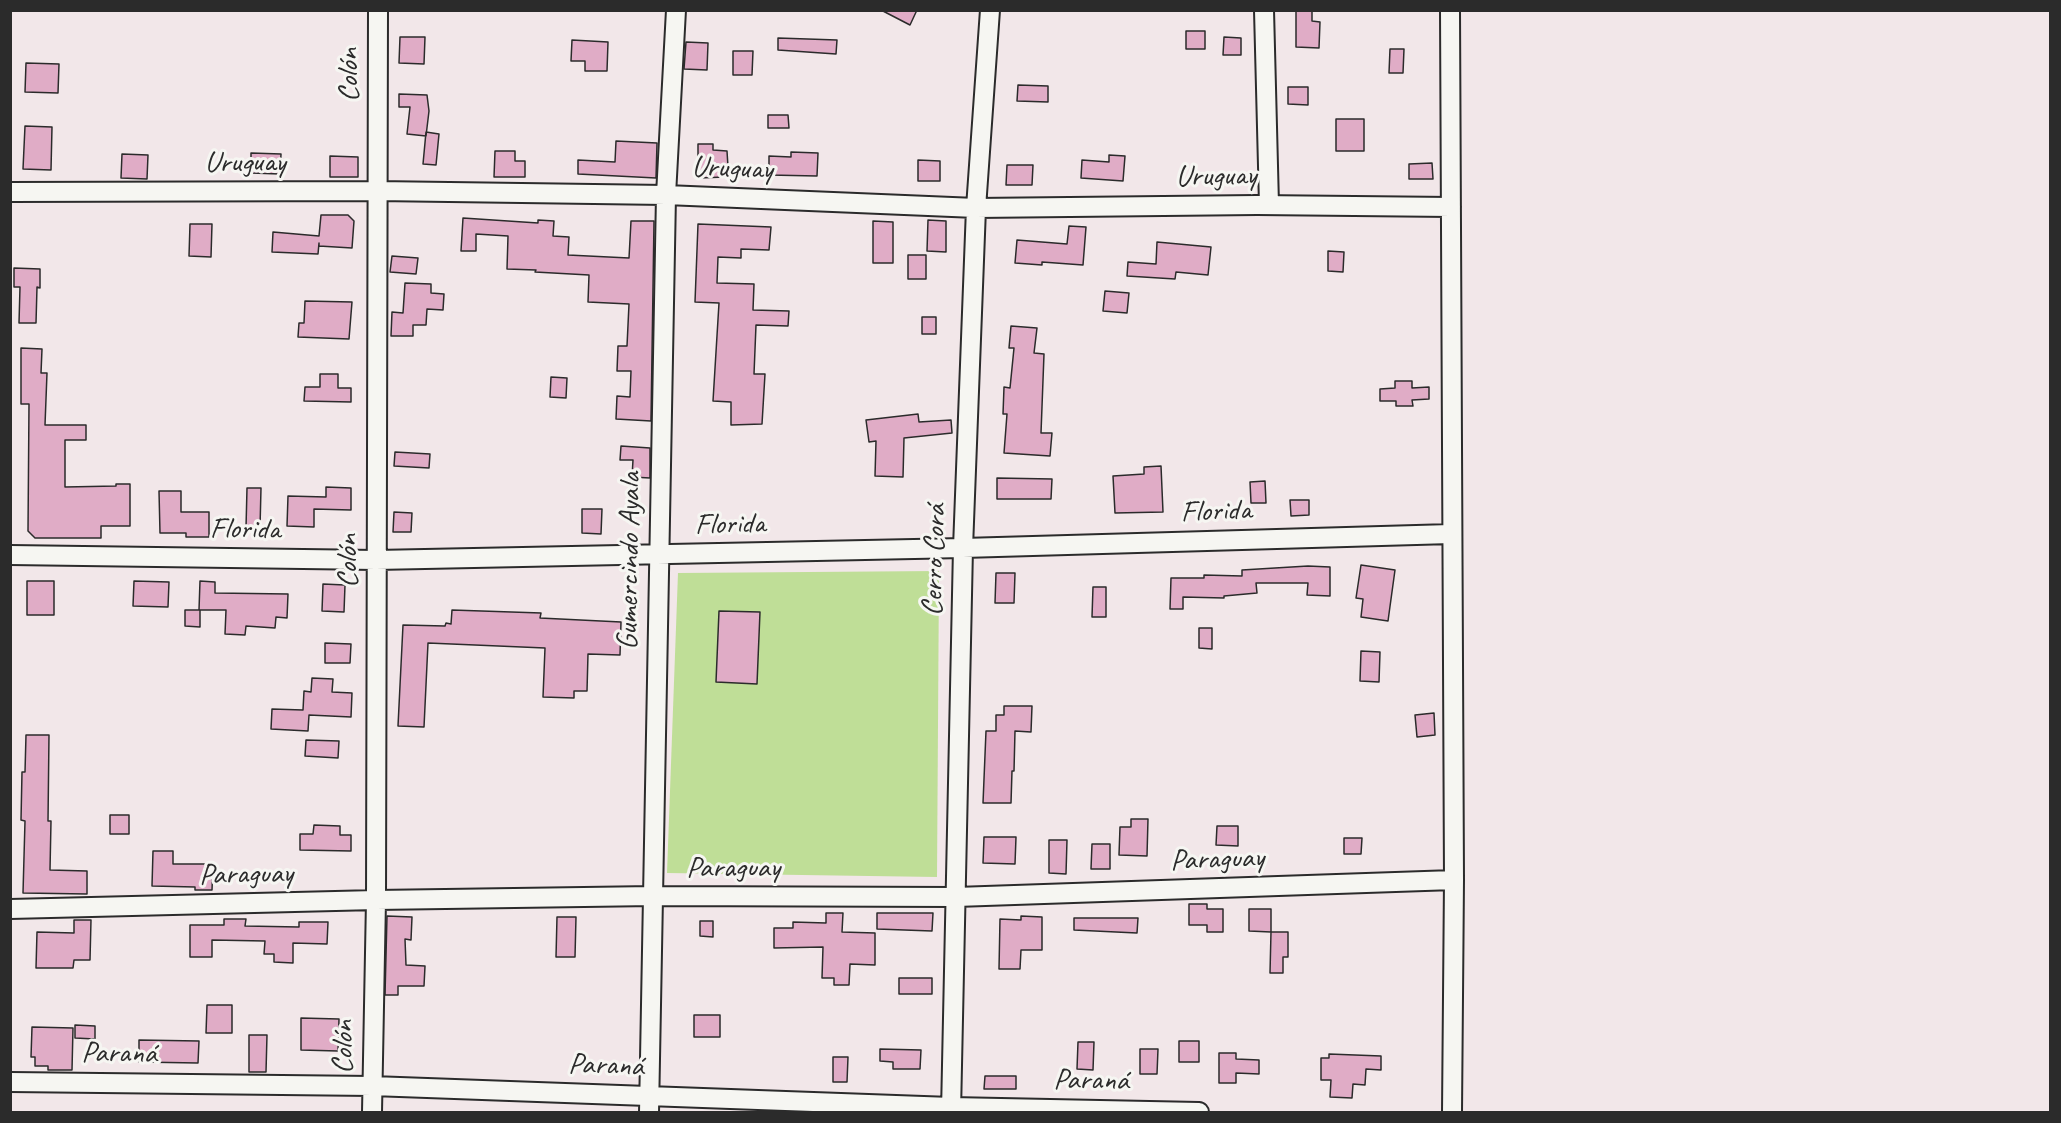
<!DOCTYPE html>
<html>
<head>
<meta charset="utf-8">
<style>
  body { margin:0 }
  #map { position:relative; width:2061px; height:1123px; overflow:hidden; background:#f2e7e9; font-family:Caveat,sans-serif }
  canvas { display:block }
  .frame { position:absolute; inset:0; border:12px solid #2b2b2b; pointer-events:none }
</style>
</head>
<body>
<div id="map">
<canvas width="2061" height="1123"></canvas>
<div class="frame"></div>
</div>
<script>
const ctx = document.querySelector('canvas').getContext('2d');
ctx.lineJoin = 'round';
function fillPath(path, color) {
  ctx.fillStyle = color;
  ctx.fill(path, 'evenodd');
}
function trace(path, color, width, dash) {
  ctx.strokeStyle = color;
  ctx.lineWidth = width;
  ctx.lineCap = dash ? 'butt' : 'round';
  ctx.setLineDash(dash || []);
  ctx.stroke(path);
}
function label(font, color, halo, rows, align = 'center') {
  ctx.font = font + ' Caveat,sans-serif';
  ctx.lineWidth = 6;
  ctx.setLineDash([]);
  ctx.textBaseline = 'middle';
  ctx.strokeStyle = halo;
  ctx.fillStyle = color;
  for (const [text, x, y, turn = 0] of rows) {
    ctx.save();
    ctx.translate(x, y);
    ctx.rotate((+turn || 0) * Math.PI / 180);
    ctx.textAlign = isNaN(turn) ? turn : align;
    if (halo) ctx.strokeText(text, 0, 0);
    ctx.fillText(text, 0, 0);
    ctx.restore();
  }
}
const green = new Path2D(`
  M939 571 937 877 667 873 678 573Z`);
const building = new Path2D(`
  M881 10H917L910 25Z
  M1296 10H1312V21L1320 22 1319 48 1296 47Z
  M1186 31H1205V49H1186Z
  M400 37H425L424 64 399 63Z
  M1224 37 1241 38V55H1223Z
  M778 38 837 40 836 54 778 50Z
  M572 40 608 42 607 71H585V61H571Z
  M686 42 708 43 707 70 684 69Z
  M1390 49H1404L1403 73H1389Z
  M733 51H753L752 75H733Z
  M26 63 59 64 58 93 25 92Z
  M1018 85 1048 86V102L1017 101Z
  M1288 87H1308V105L1288 104Z
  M399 94 427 95 429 111 426 136 407 134 410 107H399Z
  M768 115H788L789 128H768Z
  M1336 119H1364V151H1336Z
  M25 126 52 127 51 170 23 169Z
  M426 132 439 134 436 165 423 164Z
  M616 141 657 143 656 178 578 174V160L615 162Z
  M698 144H713V150L727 151 728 167H724L725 177 698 178Z
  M495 151H515V161H525V177H494Z
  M791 152 818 153 817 176 769 175V156L791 157Z
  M251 153 281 154 280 174 251 173Z
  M122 154 148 155 147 179 121 178Z
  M1109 155 1125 156 1123 181 1081 178 1082 160 1109 162Z
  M330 156 358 157V177H330Z
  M918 160 940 161V181H918Z
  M1432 163 1433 179H1409V164Z
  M1007 165H1033L1032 185H1006Z
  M321 215H348L354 221 352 248 319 246V243L318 254 272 252 273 232 319 236Z
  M463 218 538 223V220L554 221 553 236 569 237 568 255 629 258 631 221H654L651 421 616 419 617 396 630 397 631 371H617L618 346H627L629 304 588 302 589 275 535 272 536 270 507 269 508 236 476 234V251H461Z
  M928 220 946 221V252L927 251Z
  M873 221 893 222V263H873Z
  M190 224H212L211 257 189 256Z
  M698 224 771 227 769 250 741 249V258L718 257 717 283 754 284 753 310 789 311 788 326 756 325 754 374H765L762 424 731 425V402L713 401 719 303 695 302Z
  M1069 226 1086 227 1083 265 1042 262V265L1015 263 1017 240 1067 244Z
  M1157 242 1211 247 1208 275 1176 272 1175 279 1127 276 1128 262 1156 264Z
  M1328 251 1344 252 1343 272 1328 271Z
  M908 255H926V279H908Z
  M392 256 418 258 416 274 390 272Z
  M14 268 40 269V288L37 287 36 323H19L20 287H14Z
  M405 283 431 284V293L444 294 443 310 427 309 426 325H413V336H391L392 312 403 313Z
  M1105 291 1129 293 1127 313 1103 311Z
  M305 301 352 302 349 339 298 337 299 323H304Z
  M922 317H936V334H922Z
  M1011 326 1037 328 1034 353 1044 354 1041 433H1052L1050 456 1004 453 1007 414H1003L1004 387 1010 388 1014 348H1009Z
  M21 348 42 349 41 373H47L45 425H86V440H65V487L116 486V484H130V526H101V538H35L28 531 29 404H21Z
  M320 374H338V388H351V402L304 401 305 387H320Z
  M551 377 567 378 566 398 550 397Z
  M1395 381H1412V388L1429 387V399L1412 400 1413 406H1396V401H1380V389L1395 388Z
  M918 414 919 422 951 420 952 433 904 438 903 477 875 476 876 441 869 442 866 420Z
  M621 446 650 448V478L632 477 633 460H620Z
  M395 452 430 454 429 468 394 466Z
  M1161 466 1163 512 1115 513 1113 476 1144 474V467Z
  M997 478 1052 479 1051 499H997Z
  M1265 481 1266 503H1251L1250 482Z
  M326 487 351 488V510L314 509V527L287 526 288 496 326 497Z
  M247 488H261L260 528H246Z
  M159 491H181V512H209V537H186V533H160Z
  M1290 500H1309V515L1291 516Z
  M582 509H602L601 534 582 533Z
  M394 512 412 513 411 532H393Z
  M1361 565 1395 570 1388 621 1361 617 1363 599 1356 598Z
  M1308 566 1330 567V596L1307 595 1308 583H1256L1257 593 1224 596V598L1183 597V609H1170L1171 578H1204V575L1242 576V570Z
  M996 573H1015L1014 603H995Z
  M27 581H54V615H27Z
  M134 581 169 582 168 607 133 606Z
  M200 581 215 582V593L288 594 287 618 276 617 275 628 246 626 245 635 225 634 226 610H199Z
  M323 584 345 585 344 612 322 611Z
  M1093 587H1106V617H1092Z
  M185 610H200V627L185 626Z
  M452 610 541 613 540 618 621 622 620 655 588 654 587 691H574V698L543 697 545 648 428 643 424 727 398 726 403 625 445 626 446 623 451 624Z
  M719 611 760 612 757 684 716 682Z
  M1199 628H1212V649L1199 648Z
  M325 643 351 644 350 663H325Z
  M1361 651 1380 652 1379 682 1360 681Z
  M312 678 333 679 332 692 352 693 351 717 309 715 308 731 271 729 272 709 303 710 304 691 311 692Z
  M1004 706H1032L1031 732 1015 731 1014 771H1012L1011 803H983L986 731H996V715H1004Z
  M1434 713 1435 735 1417 737 1415 715Z
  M26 735H49L48 821H51L50 870 87 871V894L23 893 25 821 21 820 22 772H25Z
  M306 740 339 741 338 758 305 756Z
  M110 815H129V834H110Z
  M1131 819H1148L1147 856 1119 855 1120 827H1131Z
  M314 825 340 826V835H351V851L300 850V834H313Z
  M1217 826H1238V846L1216 845Z
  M984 837H1016L1015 864 983 863Z
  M1344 838H1362L1361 854H1344Z
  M1049 840H1067L1066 874 1049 873Z
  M1092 844H1110V869H1091Z
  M153 851H173V864H213L212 890H195V887L152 886Z
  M1189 904H1207V909H1223V932H1207V925H1189Z
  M1249 909H1271V932L1249 931Z
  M826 913H843L842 932 875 933V965L850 964 849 985H834V978H822L823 947 774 948V928H793V922L826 923Z
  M877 913H933L932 931 877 929Z
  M387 916 412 917 411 940 405 939 406 965 425 966 424 986H398V995H385Z
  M1021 916 1042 917V950H1021L1020 969H999L1000 919 1021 920Z
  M557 917H576L575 957H556Z
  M1074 918H1138L1137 933 1074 930Z
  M224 919H246L245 926 299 927V922H328L327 944 293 943V963L274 962V954H264L265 941 212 940V957H190V925H224Z
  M74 920H91L90 960H74L73 968H36L37 932 74 933Z
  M700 921H713V937L700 936Z
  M1271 932H1288V957H1283V973H1270Z
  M899 978H932V994H899Z
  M207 1005H232V1033H206Z
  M694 1015H720V1037H694Z
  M301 1018 339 1019 338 1051 301 1050Z
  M75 1025 95 1026V1039L75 1038Z
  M32 1027 73 1028 72 1070H48V1066H35V1057H31Z
  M249 1035H267L266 1072H249Z
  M139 1040 199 1041 198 1063 139 1062Z
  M1179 1041H1199V1062H1179Z
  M1078 1042H1094L1093 1070 1077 1069Z
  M880 1049 921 1050 920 1069H893V1062L880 1061Z
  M1140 1049H1158L1157 1074H1140Z
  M1219 1053H1236V1059L1259 1060V1074L1236 1073V1083H1219Z
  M1329 1054 1381 1056V1070L1366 1069 1365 1085 1353 1084 1352 1098 1330 1097 1331 1080H1321V1058H1329Z
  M833 1057H848L847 1082H833Z
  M985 1076H1016V1089H984Z`);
const street = new Path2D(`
  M1264 10 1269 205
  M1450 10 1454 880 1452 1112
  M10 192 377 191 666 195 976 208 1257 205 1451 207
  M10 555 376 560 963 548 1451 534
  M10 909 376 900 653 896 956 897 1454 880
  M10 1082 372 1086 951 1107 1199 1112
  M372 1112 376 900 378 10
  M649 1112 666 195 676 10
  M951 1112 963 548 976 208 990 10`);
const streetNames = [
  ["Colón",349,75,-90],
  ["Uruguay",245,163],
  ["Uruguay",732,169,2],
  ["Uruguay",1216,177,-1],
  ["Florida",1216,512,-2],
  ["Florida",730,525,-1],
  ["Florida",245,530,1],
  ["Cerro Corá",935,560,-88],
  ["Colón",348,561,-90],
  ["Gumercindo Ayala",630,561,-89],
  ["Paraguay",1217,860,-2],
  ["Paraguay",733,868],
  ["Paraguay",246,875,-1],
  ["Colón",344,1047,-89],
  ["Paraná",119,1054,1],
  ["Paraná",606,1066,2],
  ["Paraná",1091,1081,1]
];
fillPath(green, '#bfde97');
fillPath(building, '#e0acc6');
trace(building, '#2b2b2b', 1.5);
trace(street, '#2b2b2b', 22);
trace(street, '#f6f6f2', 18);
label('30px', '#2b2b2b', '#f6f6f2', streetNames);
</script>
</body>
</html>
